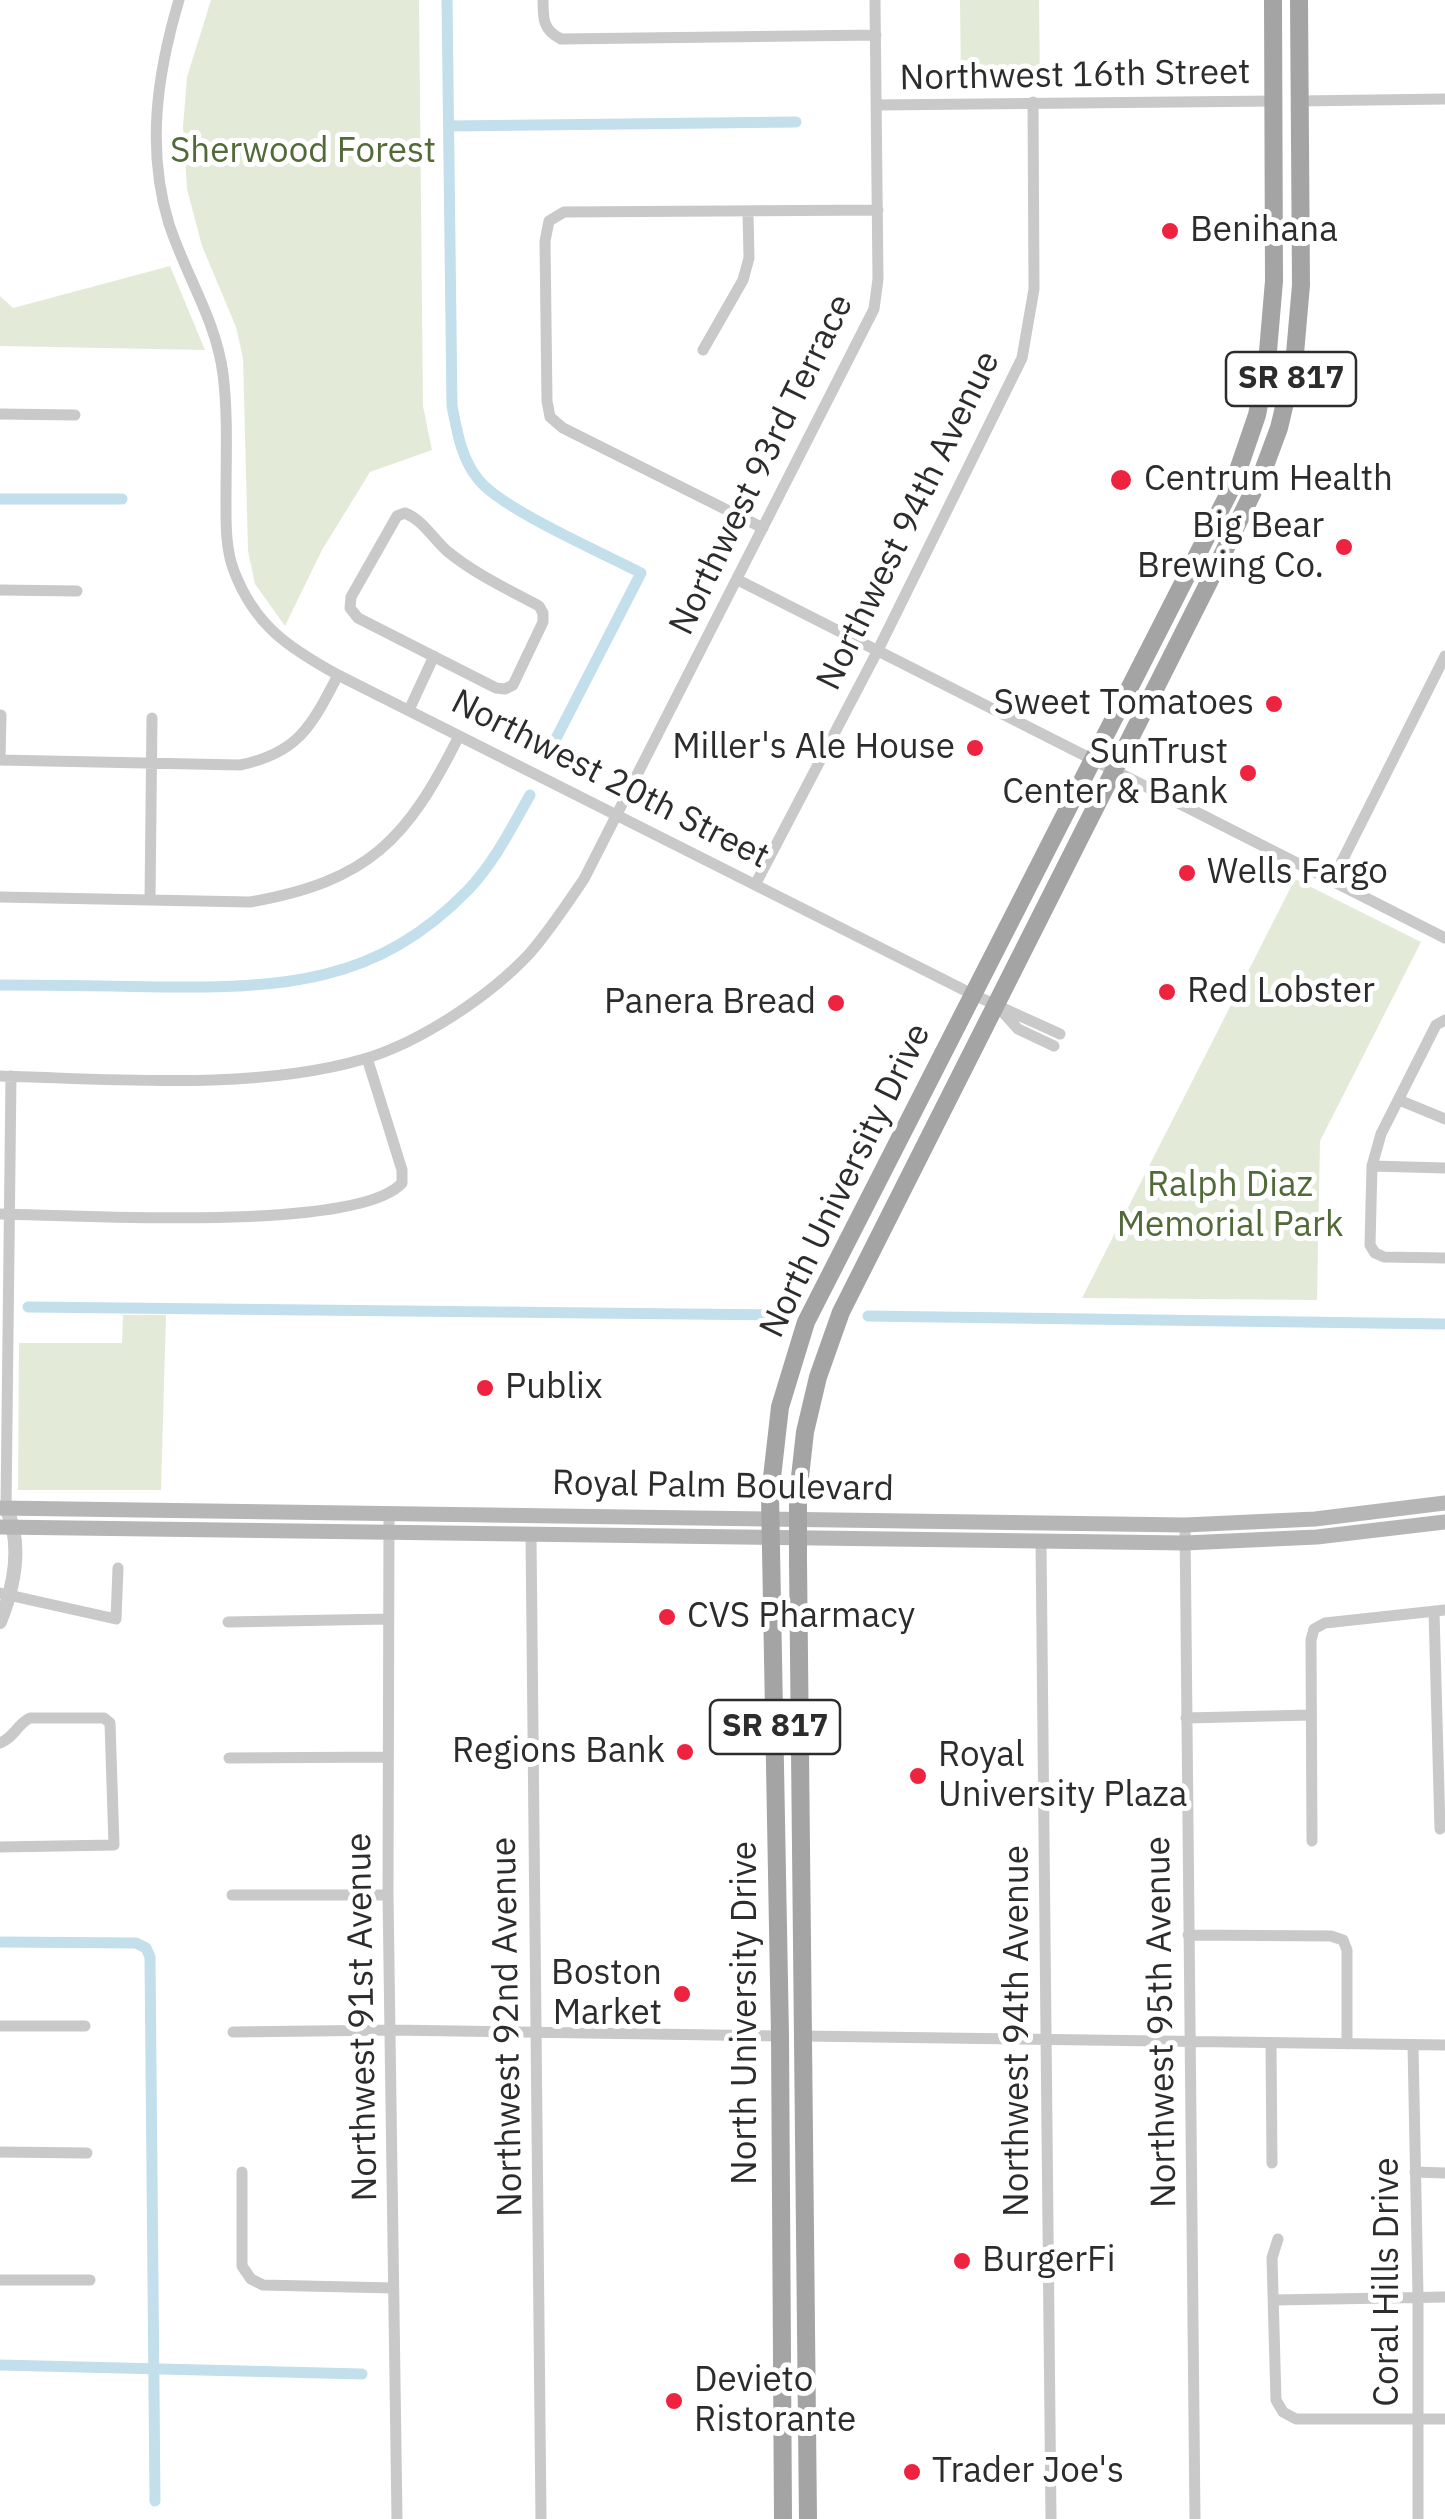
<!DOCTYPE html>
<html>
<head>
<meta charset="utf-8">
<style>
  body { margin:0 }
  canvas { display:block; background:#fff }
</style>
</head>
<body>
<canvas width="1445" height="2519"></canvas>
<script>
const ctx = document.querySelector('canvas').getContext('2d');
ctx.lineJoin = 'round';
function fillPath(path, color) {
  ctx.fillStyle = color;
  ctx.fill(path, 'evenodd');
}
function trace(path, color, width, dash) {
  ctx.strokeStyle = color;
  ctx.lineWidth = width;
  ctx.lineCap = dash ? 'butt' : 'round';
  ctx.setLineDash(dash || []);
  ctx.stroke(path);
}
function label(font, color, halo, rows, align = 'center') {
  ctx.font = font + ' "IBM Plex Sans",sans-serif';
  ctx.lineWidth = 10;
  ctx.setLineDash([]);
  ctx.textBaseline = 'middle';
  ctx.strokeStyle = halo;
  ctx.fillStyle = color;
  for (const [text, x, y, turn = 0] of rows) {
    ctx.save();
    ctx.translate(x, y);
    ctx.rotate((+turn || 0) * Math.PI / 180);
    ctx.textAlign = isNaN(turn) ? turn : align;
    if (halo) ctx.strokeText(text, 0, 0);
    ctx.fillText(text, 0, 0);
    ctx.restore();
  }
}
const green = new Path2D(`
  M211 0H419L423 406 432 450 370 472 322 550 285 626 255 584 248 551 243 358 236 327 202 246 187 189 183 127 187 77Z
  M960 0H1039L1040 82 961 83Z
  M170 266 205 350 0 346V296L13 308Z
  M1295 879 1421 942 1320 1141 1317 1300 1082 1298Z
  M123 1315H166L161 1490H18L19 1343H122Z`);
const canal = new Path2D(`
  M447 0 452 406C457 431 461 458 478 479 501 509 603 553 641 573L547 756
  M449 126 796 122
  M0 499H122
  M0 985C53 985 107 986 160 987 282 988 377 984 468 890 494 863 512 827 530 795
  M28 1307 780 1315
  M868 1316 1445 1324
  M0 1942 136 1943 146 1948 150 1957 155 2501
  M0 2365 362 2374`);
const minor = new Path2D(`
  M179 0C157 74 146 149 169 224 186 276 216 320 223 374 228 414 226 455 226 496 226 520 225 548 234 571 255 626 289 648 338 675L974 995 1060 1034
  M543 0C543 19 543 30 561 39L876 35
  M1299 101 1445 99
  M877 105 1274 101
  M703 350 743 280 749 258 748 212
  M0 414 75 415
  M405 513C423 520 433 539 447 551 475 574 507 589 539 606L543 613V622L513 685 505 689 496 688 358 618 350 608 351 597 397 516Z
  M763 528 563 428 550 417 547 401 545 241 549 221 564 212 878 210
  M738 580 1445 938
  M0 590 77 591
  M409 710 434 656
  M0 760 240 765C299 753 312 725 338 675
  M0 760 1 715
  M1332 881 1445 656
  M755 885 878 650 1022 358 1034 289 1033 102
  M0 897 250 902C369 881 407 840 459 736
  M150 899 152 718
  M1001 1010 1018 1029 1054 1046
  M1445 1020 1436 1025 1381 1134 1372 1166 1370 1245 1375 1253 1384 1257 1445 1258
  M0 1076C114 1079 255 1091 364 1059 421 1042 490 996 530 953 550 930 567 904 584 879L874 309 878 279 875 0
  M1399 1100 1445 1119
  M1372 1166 1445 1168
  M0 1214C75 1215 357 1233 402 1183V1170L367 1058
  M6 1508 11 1076
  M389 1513 388 1895 397 2519
  M1185 1525 1195 2519
  M531 1535 541 2519
  M1041 1542 1051 2519
  M0 1593 116 1619 118 1568
  M1434 1611 1440 1829
  M228 1622 388 1619
  M1186 1718 1311 1715
  M0 1743C14 1738 17 1724 30 1718H104L110 1723 114 1845 0 1847
  M229 1758 387 1757
  M1312 1841 1311 1640 1314 1629 1325 1623 1445 1610
  M232 1895H388
  M1188 1935 1331 1936 1343 1940 1347 1950V2044
  M0 2026H85
  M233 2032 392 2030 780 2036
  M803 2036 1445 2045
  M1271 2044 1272 2163
  M1413 2045 1418 2296V2519
  M0 2152 87 2153
  M242 2172V2266L251 2279 263 2285 393 2288
  M1415 2172 1445 2173
  M1278 2239 1272 2258 1276 2400 1283 2412 1296 2419H1445
  M0 2280H90
  M1274 2300 1445 2297`);
const tertiary = new Path2D(`
  M0 1622C14 1587 23 1544 6 1508`);
const secondary = new Path2D(`
  M0 1508 1185 1525 1315 1519 1445 1503
  M0 1527 1185 1543 1317 1537 1445 1522`);
const primary = new Path2D(`
  M783 2519 780 2036 770 1495 780 1407 806 1322 1233 485 1257 415 1267 363 1274 281 1273 0
  M808 2519 798 1560V1495L805 1432 818 1377 841 1312 1215 570 1263 471 1279 428 1294 365 1301 285 1299 0`);
const markers = [
  [1170,231,10,"#ee2340"],
  [1121,480,12,"#ee2340"],
  [1344,547,10,"#ee2340"],
  [1274,704,10,"#ee2340"],
  [975,748,10,"#ee2340"],
  [1248,773,10,"#ee2340"],
  [1187,873,10,"#ee2340"],
  [1167,992,10,"#ee2340"],
  [836,1003,10,"#ee2340"],
  [485,1388,10,"#ee2340"],
  [667,1617,10,"#ee2340"],
  [685,1752,10,"#ee2340"],
  [918,1776,10,"#ee2340"],
  [682,1994,10,"#ee2340"],
  [962,2261,10,"#ee2340"],
  [674,2401,10,"#ee2340"],
  [912,2472,10,"#ee2340"]
];
const shields = [
  [1291,379,130],
  [775,1727,130]
];
const shieldNames = [
  ["SR 817",1291,379],
  ["SR 817",775,1727]
];
const streetNames = [
  ["Northwest 16th Street",1075,76,-1],
  ["Northwest 93rd Terrace",762,465,-64],
  ["Northwest 94th Avenue",909,521,-64],
  ["Northwest 20th Street",610,780,27],
  ["North University Drive",846,1181,-64],
  ["Royal Palm Boulevard",723,1487,1],
  ["North University Drive",746,2013,-90],
  ["Northwest 91st Avenue",363,2017,-91],
  ["Northwest 95th Avenue",1162,2022,-91],
  ["Northwest 92nd Avenue",508,2027,-91],
  ["Northwest 94th Avenue",1018,2031,-90],
  ["Coral Hills Drive",1388,2282,-90]
];
const parkNames = [
  ["Sherwood Forest",303,152],
  ["Ralph Diaz",1230,1186],
  ["Memorial Park",1230,1226]
];
const poiNames = [
  ["Benihana",1190,231],
  ["Centrum Health",1144,480],
  ["Big Bear",1324,527,"right"],
  ["Brewing Co.",1324,567,"right"],
  ["Sweet Tomatoes",1254,704,"right"],
  ["Miller's Ale House",955,748,"right"],
  ["SunTrust",1228,753,"right"],
  ["Center & Bank",1228,793,"right"],
  ["Wells Fargo",1207,873],
  ["Red Lobster",1187,992],
  ["Panera Bread",816,1003,"right"],
  ["Publix",505,1388],
  ["CVS Pharmacy",687,1617],
  ["Regions Bank",665,1752,"right"],
  ["Royal",938,1756],
  ["University Plaza",938,1796],
  ["Boston",662,1974,"right"],
  ["Market",662,2014,"right"],
  ["BurgerFi",982,2261],
  ["Devieto",694,2381],
  ["Ristorante",694,2421],
  ["Trader Joe's",932,2472]
];
fillPath(green, '#e3ebd8');
trace(canal, '#c3dfec', 11);
trace(minor, '#c9c9c9', 11);
trace(tertiary, '#c9c9c9', 14);
trace(secondary, '#b6b6b6', 15);
trace(primary, '#a4a4a4', 18);
for (const [x, y, r, color] of markers) {
  const dot = new Path2D();
  dot.arc(x, y, r, 0, 2 * Math.PI);
  ctx.fillStyle = color;
  ctx.fill(dot);
  trace(dot, '#fff', 4);
}
for (const [x, y, w] of shields) {
  const box = new Path2D();
  box.roundRect(x - w / 2, y - 27, w, 54, 8);
  ctx.fillStyle = '#fff';
  ctx.fill(box);
  trace(box, '#2c2c2c', 2.5);
}
label('bold 32px', '#2c2c2c', null, shieldNames);
label('35px', '#2c2c2c', '#fff', streetNames);
label('35px', '#526938', '#fff', parkNames);
label('35px', '#2c2c2c', '#fff', poiNames, 'left');
</script>
</body>
</html>
